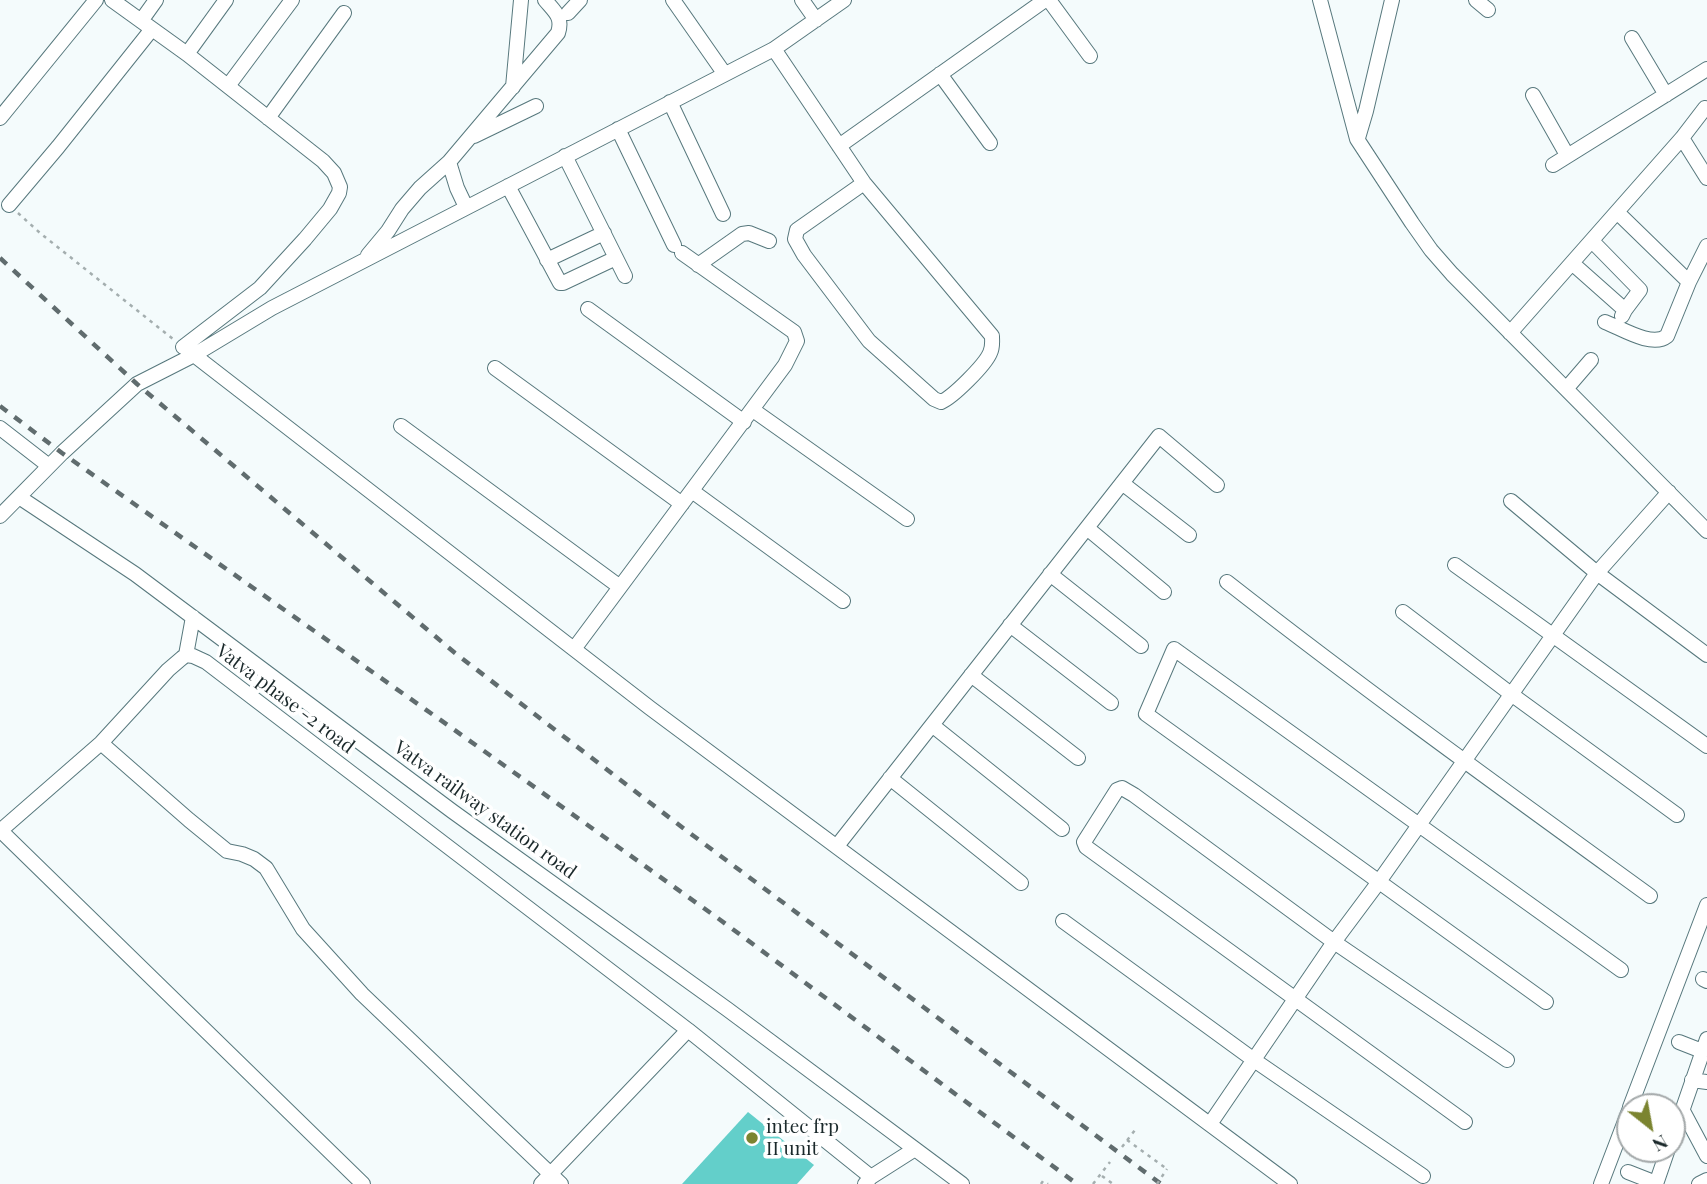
<!DOCTYPE html>
<html>
<head>
<meta charset="utf-8">
<style>
  body { margin:0 }
  #map { position:relative; width:1707px; height:1184px; overflow:hidden; background:#f4fbfc; font-family:"Playfair Display",serif }
  canvas { display:block }
  .north { position:absolute; left:1616px; top:1093px; width:70px; height:70px; box-sizing:border-box; background:#fff; border:2px solid #a4a9aa; border-radius:50%; rotate:149deg; font-size:19px; font-weight:700; line-height:28px; text-align:center; color:#1b292b }
  .north::after { content:''; display:block; margin:auto; width:24px; height:32px; background:#7b8430; clip-path:polygon(50% 0,100% 100%,50% 72%,0 100%) }
</style>
</head>
<body>
<div id="map">
<canvas width="1707" height="1184"></canvas>
<div class="north">N</div>
</div>
<script>
const ctx = document.querySelector('canvas').getContext('2d');
ctx.lineJoin = 'round';
function fillPath(path, color) {
  ctx.fillStyle = color;
  ctx.fill(path, 'evenodd');
}
function trace(path, color, width, dash) {
  ctx.strokeStyle = color;
  ctx.lineWidth = width;
  ctx.lineCap = dash ? 'butt' : 'round';
  ctx.setLineDash(dash || []);
  ctx.stroke(path);
}
function label(font, color, halo, rows, align = 'center') {
  ctx.font = font + ' "Playfair Display",serif';
  ctx.lineWidth = 7;
  ctx.setLineDash([]);
  ctx.textBaseline = 'middle';
  ctx.strokeStyle = halo;
  ctx.fillStyle = color;
  for (const [text, x, y, turn = 0] of rows) {
    ctx.save();
    ctx.translate(x, y);
    ctx.rotate((+turn || 0) * Math.PI / 180);
    ctx.textAlign = isNaN(turn) ? turn : align;
    if (halo) ctx.strokeText(text, 0, 0);
    ctx.fillText(text, 0, 0);
    ctx.restore();
  }
}
const building = new Path2D(`
  M748 1112 814 1165 797 1184H682Z`);
const path = new Path2D(`
  M18 213 40 233 173 339
  M1127 1140 1167 1169
  M1122 1147 1135 1130
  M1102 1176 1113 1184
  M1041 1184 1043 1181 1048 1184
  M1093 1184 1110 1162`);
const minor = new Path2D(`
  M112 0 187 54 323 161 334 173 340 187 339 193 330 209 305 239 260 288 183 347
  M673 0 724 73
  M802 0 816 20
  M1049 0 1090 56
  M1320 0 1357 139 1412 223 1431 250 1452 274 1707 531
  M1476 0 1488 10
  M568 13 580 0
  M141 21 156 0
  M1632 38 1666 95
  M774 49 864 183 992 336C992 342 993 347 990 353 985 365 953 397 941 402L934 399 869 341 804 255 795 239 797 230 864 183
  M187 54 226 0
  M940 74 990 143
  M228 86 292 0
  M513 87 521 0
  M1533 95 1567 155
  M670 102 723 214
  M0 118 96 0
  M268 118 344 13
  M618 129 674 245
  M474 136 536 106
  M1358 138 1366 111 1392 0
  M1682 138 1707 178
  M839 146 1045 0
  M565 156 625 276
  M449 162 457 188 466 207
  M1553 165 1707 69
  M508 186 560 283H563L616 258
  M9 205 58 147 152 29
  M1617 212 1689 282
  M1592 241 1640 290 1625 310
  M368 255 388 231 402 209 420 188 449 162 558 33C563 17 555 12 545 0
  M547 260 604 233
  M1572 263 1625 310 1622 316
  M698 265 742 234 749 233 769 241
  M588 309 744 422
  M1605 322C1621 328 1652 348 1667 336L1689 282 1707 246
  M1510 333 1682 138 1705 108
  M194 355 650 708 1290 1184
  M495 368 682 504
  M1566 389 1591 360
  M753 410 907 519
  M401 426 620 587
  M0 428 49 466
  M1122 483 1189 535
  M692 491 843 601
  M19 497 135 574 452 811 727 1009 962 1184
  M1511 501 1597 573 1707 655
  M0 516 62 453 137 384 194 355 272 308 774 49 844 0
  M1087 528 1164 592
  M1455 565 1707 746
  M1050 574 1141 646
  M1227 582C1365 690 1508 793 1650 896
  M1403 612 1511 694 1677 815
  M1010 625 1111 703
  M574 649 785 365 797 341 794 332 682 253
  M186 655 193 617
  M971 675 1078 758
  M932 725 1062 829
  M101 743 189 820 227 851 242 854 254 859 266 868 303 929 362 994 561 1184
  M890 778 1021 883
  M0 830 363 1184
  M0 831 101 743 168 670 182 658 186 655 193 656 206 662 688 1030 871 1177
  M837 846 1159 436 1217 485
  M1063 921 1254 1060 1423 1176
  M1703 979 1707 981
  M1546 1002 1146 714 1174 649 1621 970
  M1679 1042 1702 1051
  M1692 1080 1707 1082
  M1630 1107 1707 905
  M1683 1111 1707 1156
  M1465 1122 1086 847 1084 842 1117 790 1122 788 1134 795 1334 942 1507 1060
  M1210 1124 1334 942 1378 883 1597 573 1669 492
  M1672 1140 1707 1039
  M1628 1172 1656 1183
  M541 1184 688 1030
  M865 1184 871 1177 915 1149
  M1601 1184 1630 1108
  M1656 1184 1668 1149
  M1699 1184 1707 1180`);
const rail = new Path2D(`
  M0 258 137 384 455 653 683 828 1161 1184
  M0 406 62 453 449 726 719 919 1077 1184`);
const pathBridge = new Path2D(`
  M1157 1184 1167 1169`);
const markers = [
  [752,1138,7,"#7b8430"]
];
const streetNames = [
  ["Vatva phase -2 road",285,699,37],
  ["Vatva railway station road",485,810,36]
];
const poiNames = [
  ["intec frp",766,1127],
  ["II unit",766,1149]
];
fillPath(building, '#63cfca');
trace(minor, '#57787d', 16);
trace(path, '#a4aeaf', 2.5, [3.5, 5]);
trace(minor, '#fff', 14);
trace(rail, '#606c6e', 4.5, [9, 9]);
trace(pathBridge, '#a4aeaf', 2.5, [3.5, 5]);
for (const [x, y, r, color] of markers) {
  const dot = new Path2D();
  dot.arc(x, y, r, 0, 2 * Math.PI);
  ctx.fillStyle = color;
  ctx.fill(dot);
  trace(dot, '#fff', 2.5);
}
label('19px', '#1b292b', '#fff', streetNames);
label('19px', '#1b292b', '#fff', poiNames, 'left');
</script>
</body>
</html>
